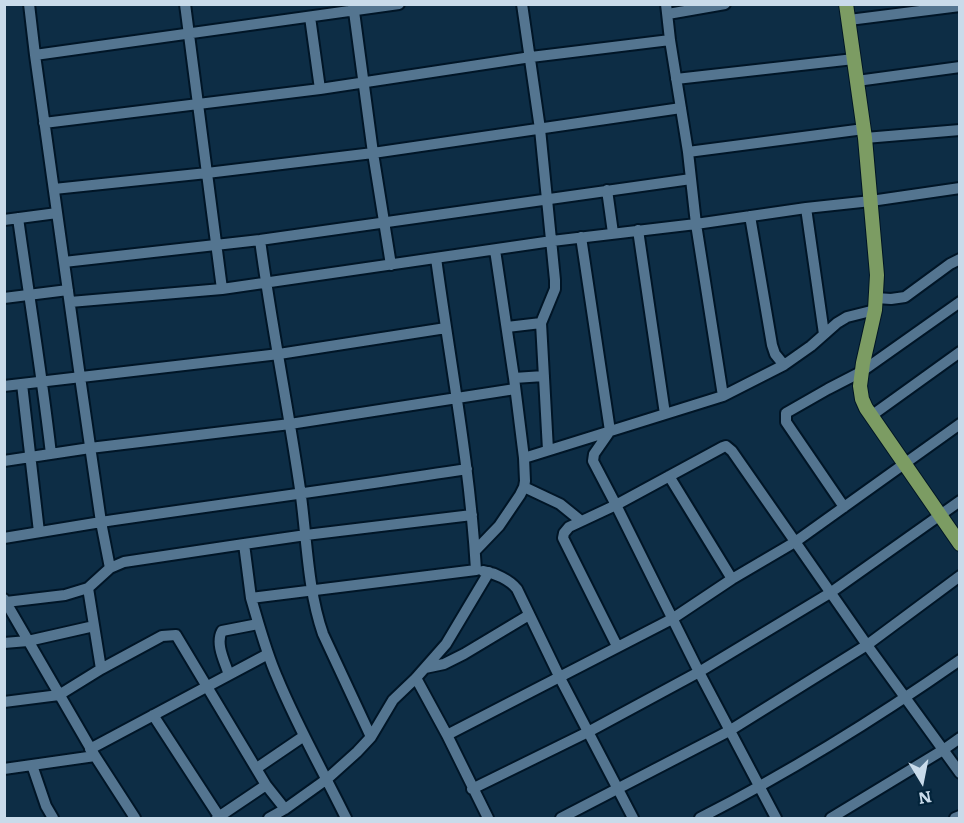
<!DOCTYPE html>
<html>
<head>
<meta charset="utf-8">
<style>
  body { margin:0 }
  #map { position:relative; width:964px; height:823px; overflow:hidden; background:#0d2d45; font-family:Literata,serif }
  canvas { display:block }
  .frame { position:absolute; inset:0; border:6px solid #c9dbea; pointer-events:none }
  .north { position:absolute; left:892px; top:751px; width:60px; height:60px; -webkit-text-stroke:4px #02233a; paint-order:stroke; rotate:170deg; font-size:16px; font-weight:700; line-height:24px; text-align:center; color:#c9dbea }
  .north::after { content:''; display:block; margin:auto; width:21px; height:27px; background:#c9dbea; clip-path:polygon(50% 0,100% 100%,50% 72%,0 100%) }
</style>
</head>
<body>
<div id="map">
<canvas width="964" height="823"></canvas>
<div class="frame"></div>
<div class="north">N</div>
</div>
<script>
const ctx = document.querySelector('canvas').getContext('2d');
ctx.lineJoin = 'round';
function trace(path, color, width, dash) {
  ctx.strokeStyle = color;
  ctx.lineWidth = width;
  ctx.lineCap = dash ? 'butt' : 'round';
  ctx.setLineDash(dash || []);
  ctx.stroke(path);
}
const minor = new Path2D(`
  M185 4 222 289
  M353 4 373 153 391 265
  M522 4 540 129 555 280V289L541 323 548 450
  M666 4 670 40 688 152 696 224 723 396
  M668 14 725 4
  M310 17 320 89
  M849 20 960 6
  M35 55 399 4
  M676 79 854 59
  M857 81 960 67
  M44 123 320 89 531 57 670 40
  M865 138 960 130
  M688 152 864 129
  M54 189 207 173 373 153 681 108
  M607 190 613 233
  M806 208 824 334
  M750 216 772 345 775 354 784 365
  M18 218C29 297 42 375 51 454
  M4 220 57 213
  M638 230 665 414
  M581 237 610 431 594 454 593 461 616 505 699 672 776 818
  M260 240C271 323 288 406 300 489 307 537 307 588 323 634L371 737
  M64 262 260 240 691 179
  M4 298 68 290
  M876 298 891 299 905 297 950 264 960 259
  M70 302 222 289 552 241 696 224 806 208 871 201 960 188
  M507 327 541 323
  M514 378 544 376
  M22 384 39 532
  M4 386 279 354 446 328
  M871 416 960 352
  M524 458 723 396 784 365 811 346 837 323 847 317 875 310
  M4 461 90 448 290 424 515 389
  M669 476 732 579
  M524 487 560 504 581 521
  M844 507 786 422V413L828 389 861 372 960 302
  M4 538 101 522 80 377 35 55 29 4
  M244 544 306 535 472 515
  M475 551 499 526 520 495 524 487 525 481 524 458 514 378 495 250
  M110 568 101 522C223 504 345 488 467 469
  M483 571C495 573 510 580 517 589L559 676 633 818
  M88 588 101 669
  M251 598C259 625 266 652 277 677 297 726 323 771 346 818
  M4 599 95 756 135 818
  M6 602 65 595 88 588 110 568 124 562 244 544 251 598 476 570C470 465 450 362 436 258
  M4 643 28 641 94 626
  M617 646 563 538 564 533 569 527 616 505 723 447 726 446 732 451 867 645 960 773
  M425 668 444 664 464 654 529 615
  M229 675C225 662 215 644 222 631L258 624
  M416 678 447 735 488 818
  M4 702 59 695 101 669 162 636 176 635 266 785 285 809
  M153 715 220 818
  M447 735 672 619 732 579 795 542 960 424
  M90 749 268 654
  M32 765 46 806 53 818
  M257 768 304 736
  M4 769 95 756
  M472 789 588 732 699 672 830 593 960 501
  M217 818 266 785
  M269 818 285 809 327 779 357 752 371 737 393 700 416 678 446 644 489 572
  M561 818 729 731 867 645 960 576
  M700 818C790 772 877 718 960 660
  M831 818 943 750 960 738
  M955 818 960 816`);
const major = new Path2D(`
  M846 4 865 138 877 275 875 310 863 363 860 386 862 399 866 408 960 544`);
trace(minor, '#001526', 14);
trace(major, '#001526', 16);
trace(minor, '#547590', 10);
trace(major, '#7c9c63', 14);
</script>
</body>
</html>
